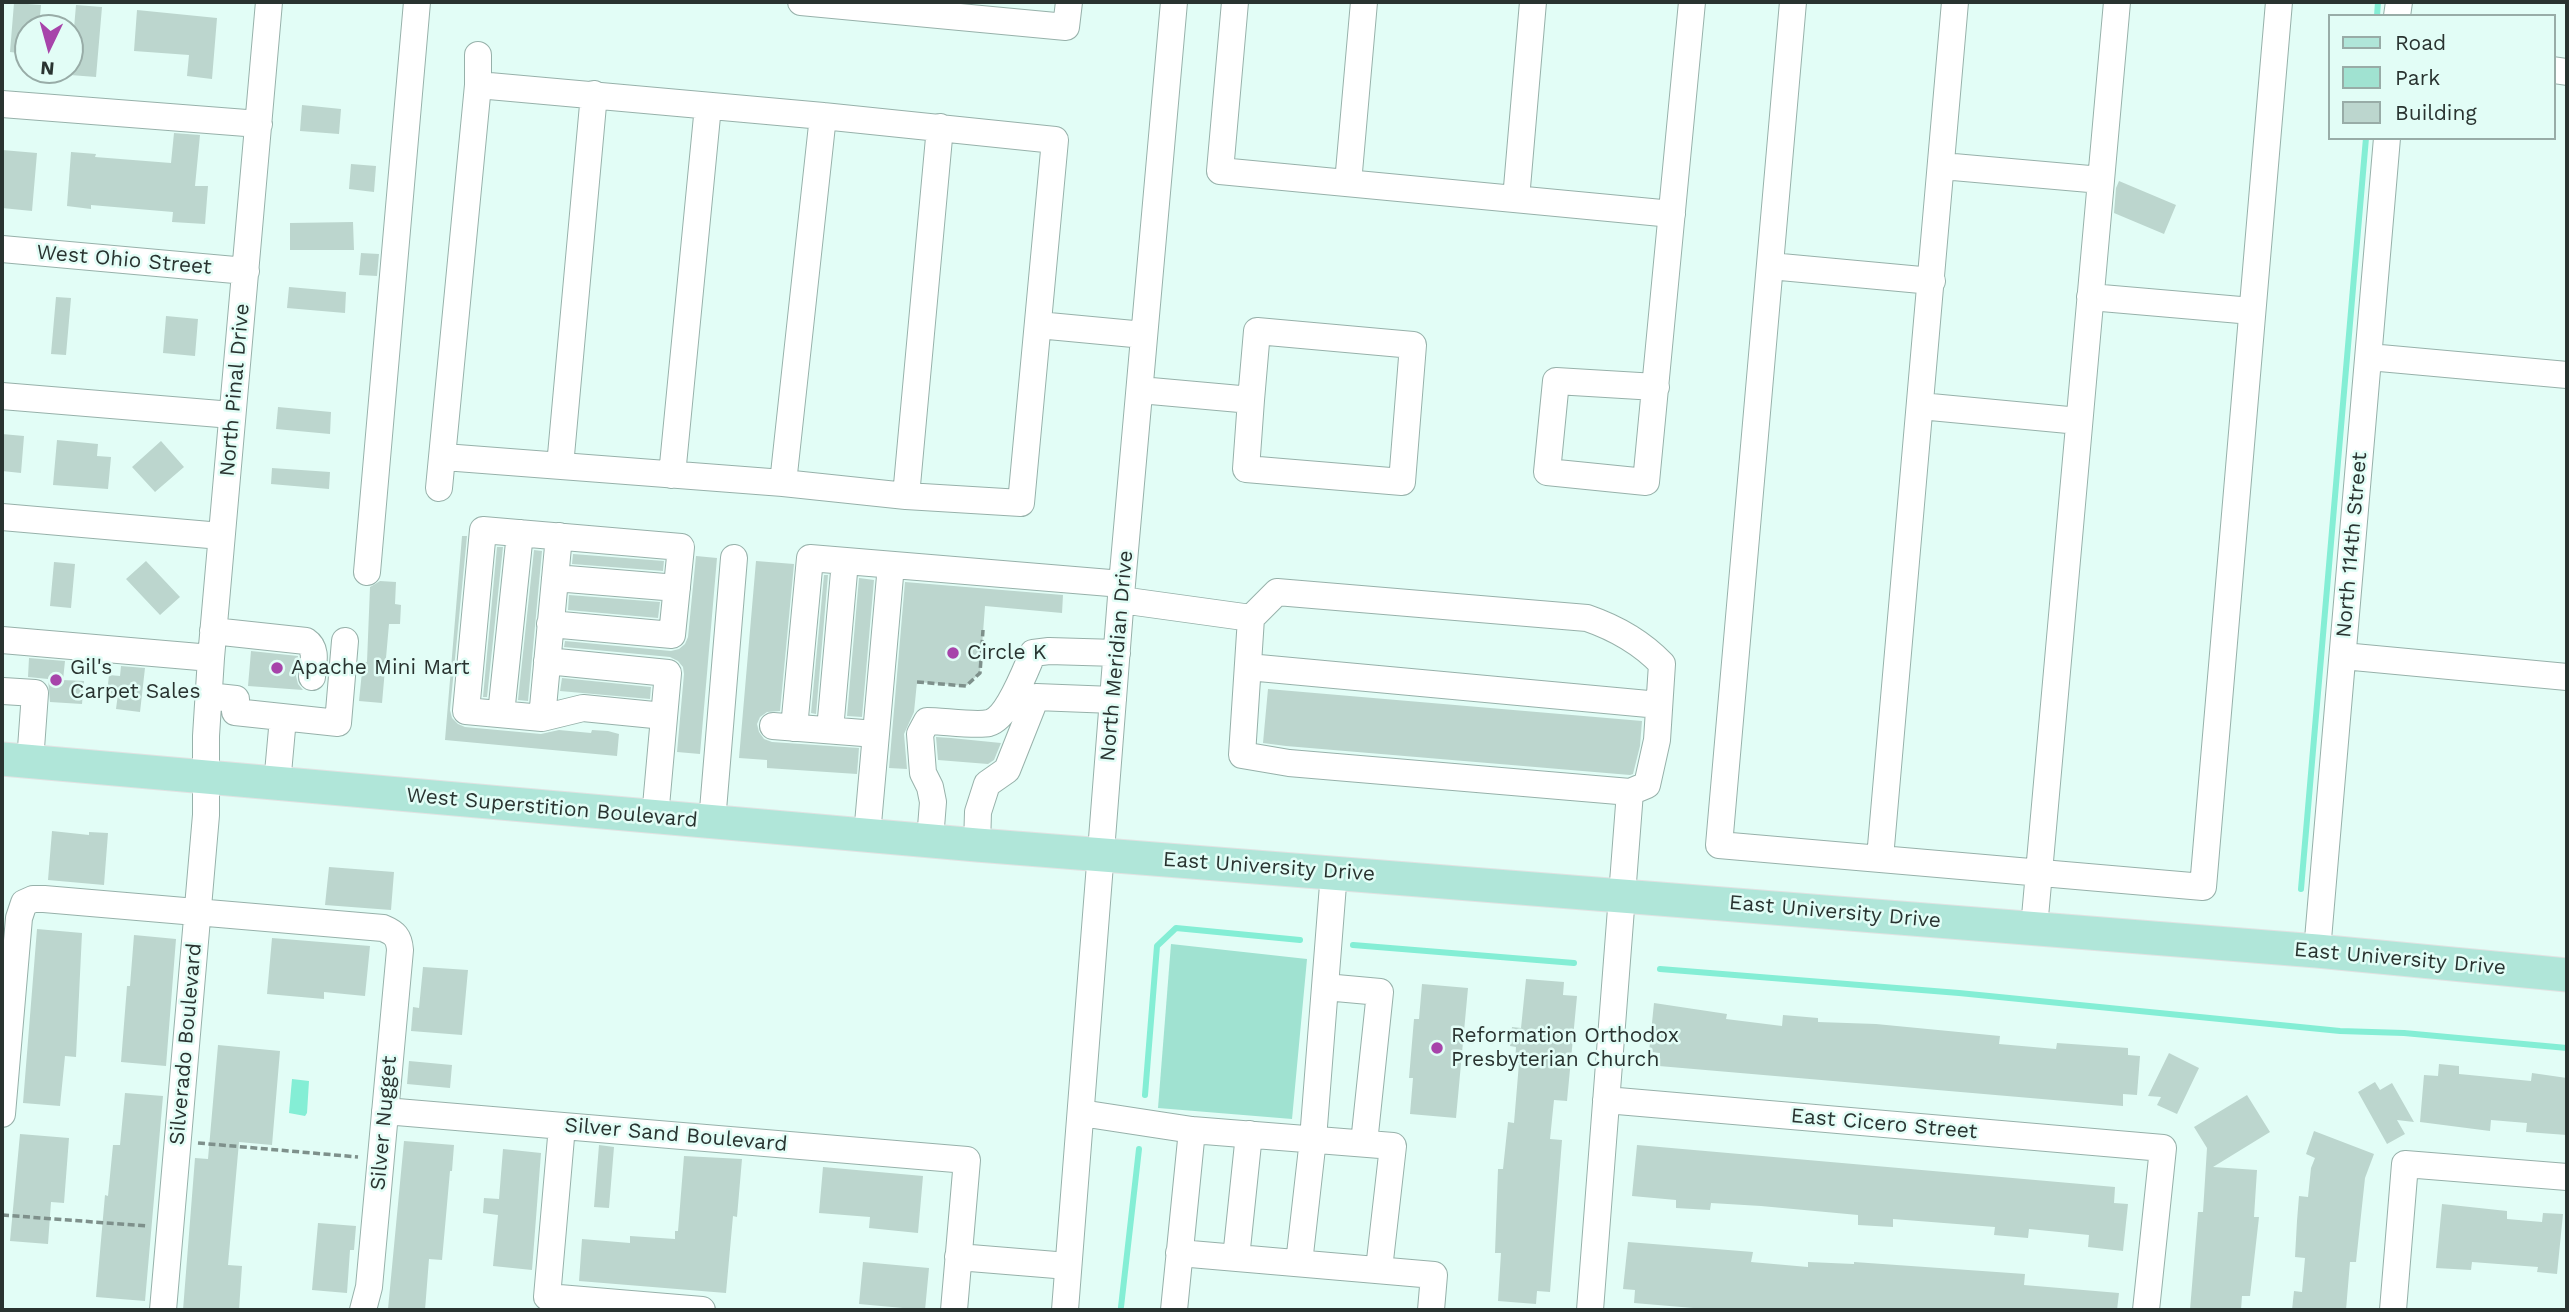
<!DOCTYPE html>
<html>
<head>
<meta charset="utf-8">
<style>
  body { margin:0 }
  #map { position:relative; width:2569px; height:1312px; overflow:hidden; background:#e2fdf6; font-family:"Work Sans",sans-serif }
  canvas { display:block }
  .frame { position:absolute; inset:0; border:4px solid #293330; pointer-events:none }
  .legend { position:absolute; left:2328px; top:14px; width:228px; height:126px; box-sizing:border-box; background:#e2fdf6; border:2px solid #98aca7; margin:0; padding:9px 12px; list-style:none; font-size:21px; color:#293330 }
  .legend li { display:flex; align-items:center; gap:14px; height:35px }
  .legend b { width:35px; border:2px solid #98aca7 }
  .north { position:absolute; left:14px; top:14px; width:70px; height:70px; box-sizing:border-box; background:#e2fdf6; border:2px solid #98aca7; border-radius:50%; rotate:185deg; font-size:19px; font-weight:700; line-height:28px; text-align:center; color:#293330 }
  .north::after { content:''; display:block; margin:auto; width:24px; height:32px; background:#a744aa; clip-path:polygon(50% 0,100% 100%,50% 72%,0 100%) }
</style>
</head>
<body>
<div id="map">
<canvas width="2569" height="1312"></canvas>
<div class="frame"></div>
<ul class="legend">
<li><b style="height:9px;background:#b0e6d9"></b>Road</li>
<li><b style="height:19px;background:#a0e2d1"></b>Park</li>
<li><b style="height:19px;background:#bcd6ce"></b>Building</li>
</ul>
<div class="north">N</div>
</div>
<script>
const ctx = document.querySelector('canvas').getContext('2d');
ctx.lineJoin = 'round';
function fillPath(path, color) {
  ctx.fillStyle = color;
  ctx.fill(path, 'evenodd');
}
function trace(path, color, width, dash) {
  ctx.strokeStyle = color;
  ctx.lineWidth = width;
  ctx.lineCap = dash ? 'butt' : 'round';
  ctx.setLineDash(dash || []);
  ctx.stroke(path);
}
function label(font, color, halo, rows, align = 'center') {
  ctx.font = font + ' "Work Sans",sans-serif';
  ctx.lineWidth = 5;
  ctx.setLineDash([]);
  ctx.textBaseline = 'middle';
  ctx.strokeStyle = halo;
  ctx.fillStyle = color;
  for (const [text, x, y, turn = 0] of rows) {
    ctx.save();
    ctx.translate(x, y);
    ctx.rotate((+turn || 0) * Math.PI / 180);
    ctx.textAlign = isNaN(turn) ? turn : align;
    if (halo) ctx.strokeText(text, 0, 0);
    ctx.fillText(text, 0, 0);
    ctx.restore();
  }
}
const green = new Path2D(`
  M1171 944 1307 959 1292 1119 1158 1108Z`);
const water = new Path2D(`
  M292 1079 309 1081 307 1113 305 1116 289 1113Z`);
const stream = new Path2D(`
  M2377 16 2378 2
  M2301 889 2366 138
  M1353 945 1574 963
  M1660 969 1959 993 2340 1031 2404 1033 2567 1048
  M1145 1095 1157 946 1176 928 1300 940
  M1121 1307 1139 1149`);
const building = new Path2D(`
  M14 3 41 5 39 28H28V54L10 52Z
  M76 5 102 7 96 77 70 75Z
  M137 10 217 18 212 79 187 76 189 55 134 51Z
  M302 105 341 109 339 134 300 131Z
  M174 133 200 135 195 186H208L205 224 172 222 173 212 91 205V209L67 206 71 152 96 154 95 157 171 163Z
  M2 150 37 153 32 211 2 208Z
  M351 164 376 166 374 192 349 189Z
  M2119 181 2176 205 2164 234 2114 213 2116 188Z
  M353 222 354 250H290V223Z
  M361 253 379 254 377 276 359 275Z
  M289 287 346 292 345 313 287 308Z
  M56 297 71 298 66 355 51 354Z
  M166 316 198 319 195 356 163 353Z
  M278 407 331 412 330 434 276 429Z
  M2 434 24 436 21 473 2 471Z
  M57 440 98 444 97 456 111 457 108 489 53 485Z
  M161 441 184 467 155 492 132 467Z
  M272 468 330 472 329 489 271 484Z
  M462 536H467L450 710 452 718 458 724 465 727 541 734 559 730 591 733 592 730 608 731 619 734 617 756 445 740Z
  M497 547H503L487 697H483Z
  M534 550 542 551 528 701 518 700Z
  M573 554 664 561 663 571 572 564Z
  M696 556 717 558 700 754 677 752 684 674 683 667 678 661 670 657 564 647 565 641 671 651 679 649 685 644 688 637Z
  M146 561 180 597 160 615 126 579Z
  M756 561 794 564 780 711 767 712 760 717 757 724 759 732 764 739 772 742 859 748 857 774 767 768V760L739 758Z
  M54 562 75 564 71 608 50 606Z
  M824 575H828L816 714 811 713Z
  M859 578 874 580 862 717 847 716Z
  M380 581 396 582 395 604 401 605 400 624H389L382 703 359 701 363 662H367L370 587Z
  M905 582 1063 595 1062 613 985 606 980 673 966 686 917 682 914 712 904 734 907 769 889 768Z
  M569 595 660 602 658 618 568 610Z
  M251 651 298 656 296 676 298 684 303 690 248 686Z
  M29 658 65 661 63 680 84 681 82 704 50 702 48 679 28 677Z
  M121 666 145 668 140 712 116 709 118 694 107 693 109 675 120 676Z
  M562 678 651 687 650 699 560 691Z
  M1268 689 1642 721 1640 746 1633 774 1630 775 1286 746 1263 743Z
  M936 737 951 738 1001 743 994 760 988 764 938 760Z
  M52 831 89 835V832L108 833 104 885 48 880Z
  M329 867 394 872 391 910 325 905Z
  M37 929 82 933 76 1057 65 1056 60 1106 23 1103Z
  M134 935 176 939 166 1066 121 1062 127 986H130Z
  M272 938 370 946 365 996 324 992V999L267 994Z
  M423 967 468 970 462 1035 411 1031 413 1007 419 1008Z
  M1526 979 1564 982 1563 995 1577 996 1567 1101 1554 1100 1550 1139 1562 1140 1550 1292 1537 1291 1536 1304 1498 1301 1501 1253H1495L1498 1169H1503L1508 1122 1514 1123 1519 1063H1515L1516 1047 1510 1046 1512 1027 1521 1028Z
  M1422 984 1468 988 1456 1118 1410 1114 1413 1078H1409L1414 1019H1419Z
  M1654 1003 1727 1014 1726 1019 1782 1026 1783 1015 1818 1018V1022L1876 1024 2000 1036 1999 1044 2056 1049 2057 1043 2128 1048V1055L2140 1056 2137 1095 2123 1094V1106L1659 1066 1660 1053 1649 1052Z
  M218 1045 280 1051 272 1145 239 1142 228 1265 242 1266 239 1310H183L195 1158 208 1159Z
  M2169 1053 2199 1068 2177 1114 2157 1105 2161 1097 2148 1096Z
  M409 1061 452 1065 450 1088 407 1084Z
  M2439 1064 2459 1066V1074L2531 1081 2532 1073 2567 1078V1135L2526 1132 2527 1123 2491 1120 2490 1131 2420 1122 2424 1075 2438 1076Z
  M2375 1082 2380 1090 2392 1083 2414 1122 2397 1120 2405 1134 2387 1144 2358 1092Z
  M125 1093 163 1096 145 1301 96 1297 105 1195 108 1196 113 1145H120Z
  M2247 1095 2270 1132 2213 1167 2257 1170 2254 1217H2259L2250 1296H2242L2241 1310H2190L2198 1212H2203L2207 1148 2194 1127Z
  M2314 1131 2374 1154 2365 1178 2356 1262H2350L2346 1310H2292L2294 1291 2302 1292 2305 1258 2295 1257 2297 1221 2299 1196 2308 1197 2311 1168 2315 1158 2306 1154Z
  M20 1134 69 1138 64 1203 51 1202 48 1244 10 1241Z
  M404 1141 454 1145 452 1171H450L442 1260 429 1259 425 1310 388 1309Z
  M599 1145 614 1147 609 1208 594 1207Z
  M1637 1145 2115 1187 2114 1203 2128 1204 2123 1251 2088 1247 2089 1235 2029 1229 2028 1238 1994 1235 1995 1227 1893 1219V1227L1858 1225V1215L1761 1206 1711 1203 1710 1210 1676 1208V1200L1632 1196Z
  M503 1149 541 1153 532 1270 493 1266 498 1215 483 1213 484 1198 499 1199Z
  M684 1156 742 1159 737 1217 733 1216 726 1293 579 1281 582 1239 630 1243V1236L675 1239V1231H678Z
  M823 1167 923 1176 918 1233 869 1228 870 1217 819 1213Z
  M2442 1204 2507 1211V1219L2542 1222 2543 1213 2563 1214 2557 1274 2537 1272 2538 1267 2472 1262 2471 1270 2436 1268Z
  M318 1223 356 1226 354 1250H350L347 1293 312 1290Z
  M1628 1242 1753 1252 1751 1262 1808 1267V1262L1854 1264V1262L2025 1274 2024 1285 2119 1293 2117 1310H1717L1634 1303 1635 1290 1623 1289Z
  M863 1262 929 1268 925 1310 859 1304Z`);
const path = new Path2D(`
  M917 682 966 686 980 673 983 630
  M198 1143 358 1157
  M2 1215 147 1226`);
const minor = new Path2D(`
  M801 2 1066 27 1069 2
  M1235 2 1220 171 1672 214
  M1793 2 1719 845 2203 887 2279 2
  M2397 16 2399 2
  M2553 70 2567 72
  M2 104 259 124
  M1942 166 2101 180
  M1348 183 1364 2
  M1516 199 1533 2
  M2 249 246 271
  M1770 266 1932 281
  M2090 297 2252 311
  M1038 325 1144 335
  M2369 357 2567 375
  M1656 387 1556 381 1547 472 1646 482C1662 322 1677 162 1692 2
  M1140 390 1251 400 1246 469 1402 482 1413 345 1257 331 1251 400
  M2 396 232 415
  M1920 406 2079 421
  M444 457 783 483 906 496 1021 503 1055 140 823 116 478 85
  M560 466 594 94
  M672 475 708 106
  M783 483 823 116
  M439 488 478 85V55
  M906 496 940 127
  M2 517 221 536
  M367 572 417 2
  M555 578 677 588
  M1121 600 1251 618 1242 755 1289 763 1630 792 1590 1310
  M1251 618 1277 592 1587 618C1616 628 1641 642 1662 664L1657 740 1647 785 1630 792
  M550 624 672 635 681 547 483 530 466 711 542 718 583 708 664 716
  M213 631 306 641C318 649 313 664 312 677
  M2 640 211 658
  M2343 656 2567 677
  M547 661 668 673 655 817
  M1248 667 1659 705
  M3 691 35 693 30 762
  M208 696 236 699 235 712 338 723 345 641
  M501 714 520 533
  M542 718 559 536
  M773 726 876 734
  M794 728 810 558 1122 584
  M830 730 845 561
  M277 784 283 718
  M712 822 734 558
  M867 835 891 565
  M930 840 933 802 930 787 923 773 920 734 927 721C942 721 976 726 989 723 1008 718 1025 671 1033 653L1049 651 1117 653
  M977 845 978 812 987 784 1007 770 1036 697 1113 700
  M1880 858 1955 2
  M2034 928 2117 2
  M2317 951 2387 138
  M1325 987 1380 992 1364 1143
  M1606 1100 2163 1148 2146 1310
  M385 1111 967 1160 954 1310
  M1081 1113 1192 1130 1393 1146 1379 1269
  M2 1114 19 918 24 903 33 899H44L383 928C395 933 399 937 400 950L369 1287 363 1310
  M562 1126 547 1297 702 1310
  M1179 1253 1434 1275 1431 1310
  M958 1257 1068 1266
  M1236 1258 1249 1134
  M1299 1263 1313 1139 1334 872
  M163 1310 206 815V736L211 658 269 2
  M1065 1310 1122 584 1174 2
  M1174 1310 1192 1130
  M2393 1310 2405 1164 2567 1177`);
const major = new Path2D(`
  M2 759 977 845 2317 951 2567 975`);
const markers = [
  [953,653,7,"#a744aa"],
  [277,668,7,"#a744aa"],
  [56,680,7,"#a744aa"],
  [1437,1048,7,"#a744aa"]
];
const streetNames = [
  ["West Ohio Street",124,260,5],
  ["North Pinal Drive",235,390,-85],
  ["North 114th Street",2352,545,-85],
  ["North Meridian Drive",1117,656,-85],
  ["West Superstition Boulevard",552,808,5],
  ["East University Drive",1269,867,4],
  ["East University Drive",1835,912,5],
  ["East University Drive",2400,959,5],
  ["Silverado Boulevard",186,1044,-85],
  ["Silver Nugget",384,1123,-85],
  ["East Cicero Street",1884,1124,5],
  ["Silver Sand Boulevard",676,1135,5]
];
const poiNames = [
  ["Circle K",967,653],
  ["Gil's",70,668],
  ["Carpet Sales",70,692],
  ["Apache Mini Mart",291,668],
  ["Reformation Orthodox",1451,1036],
  ["Presbyterian Church",1451,1060]
];
fillPath(green, '#a0e2d1');
fillPath(water, '#84eed5');
trace(stream, '#84eed5', 6);
fillPath(building, '#bcd6ce');
trace(minor, '#97b1aa', 28);
trace(major, '#e1e2e2', 35);
trace(path, '#7e908b', 3.5, [7, 3.5]);
trace(minor, '#fff', 26);
trace(major, '#b0e6d9', 33);
for (const [x, y, r, color] of markers) {
  const dot = new Path2D();
  dot.arc(x, y, r, 0, 2 * Math.PI);
  ctx.fillStyle = color;
  ctx.fill(dot);
  trace(dot, '#e2fdf6', 2.5);
}
label('21px', '#293330', '#e2fdf6', streetNames);
label('21px', '#293330', '#e2fdf6', poiNames, 'left');
</script>
</body>
</html>
